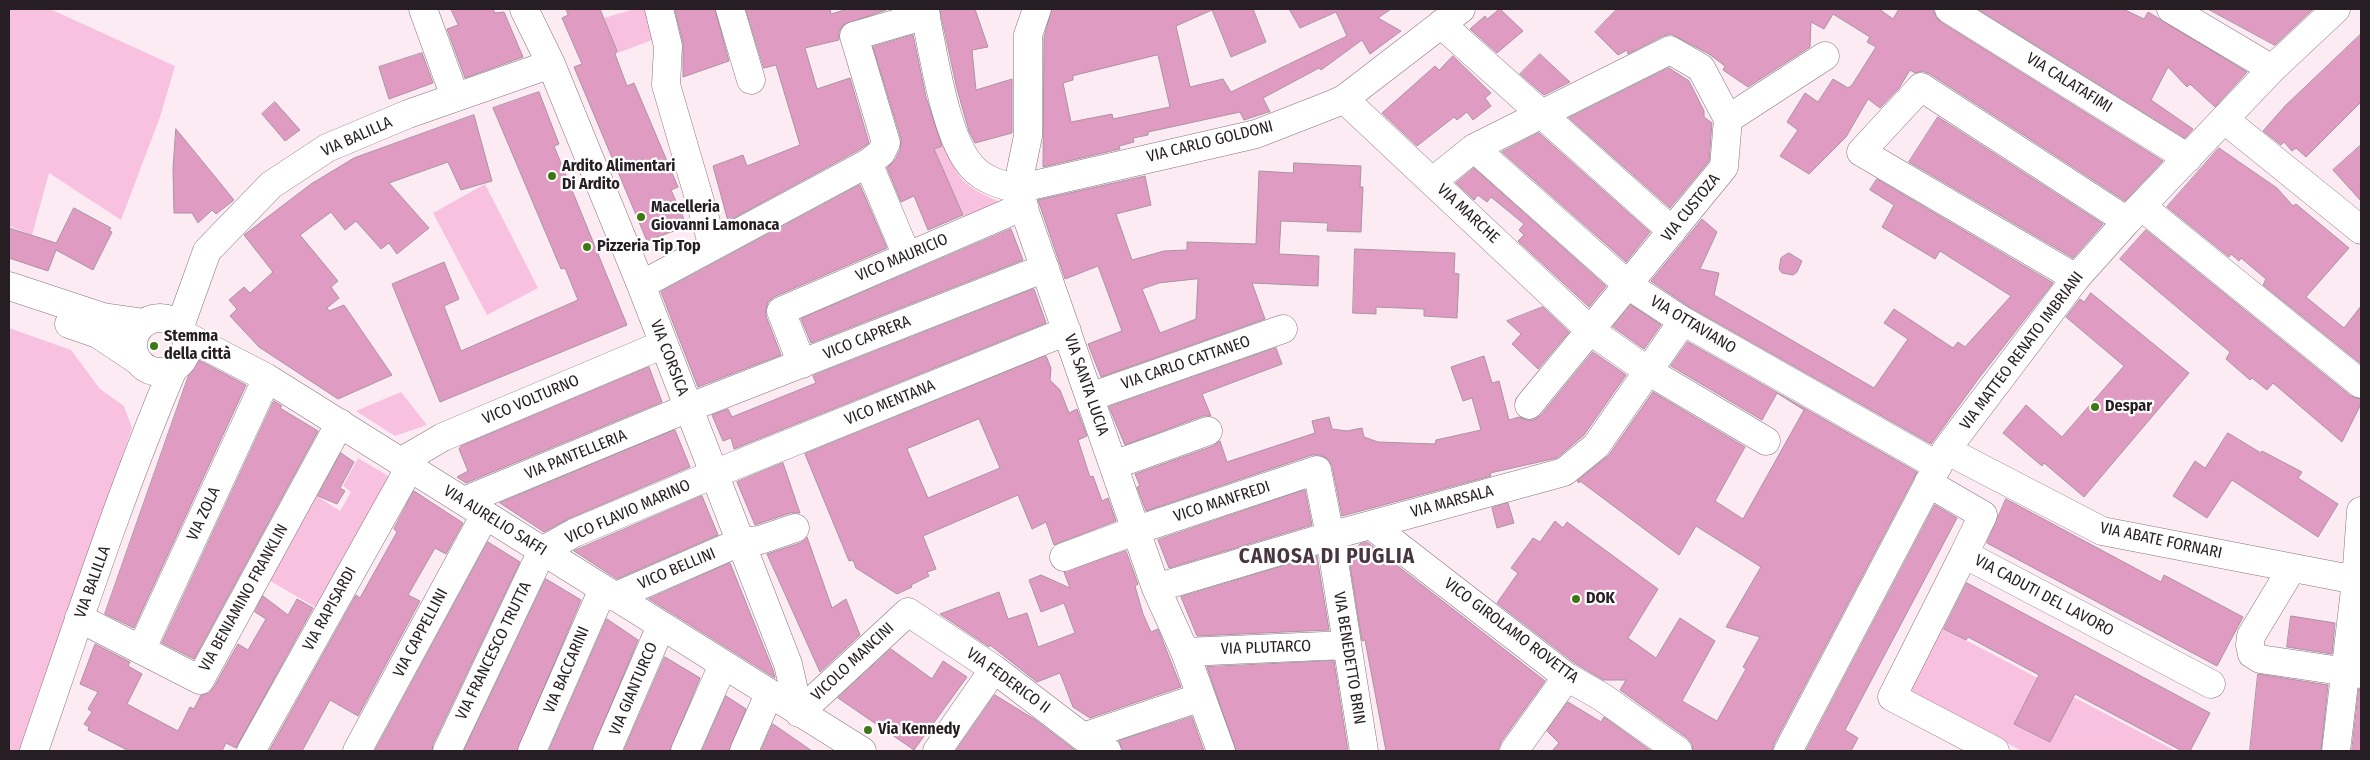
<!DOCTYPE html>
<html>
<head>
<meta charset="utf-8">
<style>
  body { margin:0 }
  #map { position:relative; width:2370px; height:760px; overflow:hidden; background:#fdebf4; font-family:"Fira Sans Condensed",sans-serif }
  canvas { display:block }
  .frame { position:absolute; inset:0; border:10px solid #261e22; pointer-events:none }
</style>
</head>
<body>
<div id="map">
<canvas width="2370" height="760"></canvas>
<div class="frame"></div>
</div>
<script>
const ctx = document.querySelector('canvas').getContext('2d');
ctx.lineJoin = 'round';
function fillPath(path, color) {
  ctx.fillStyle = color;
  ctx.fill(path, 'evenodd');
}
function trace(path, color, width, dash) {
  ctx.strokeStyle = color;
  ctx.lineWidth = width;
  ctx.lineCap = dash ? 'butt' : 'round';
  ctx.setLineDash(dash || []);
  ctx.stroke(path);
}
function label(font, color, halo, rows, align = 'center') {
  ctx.font = font + ' "Fira Sans Condensed",sans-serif';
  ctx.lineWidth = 4.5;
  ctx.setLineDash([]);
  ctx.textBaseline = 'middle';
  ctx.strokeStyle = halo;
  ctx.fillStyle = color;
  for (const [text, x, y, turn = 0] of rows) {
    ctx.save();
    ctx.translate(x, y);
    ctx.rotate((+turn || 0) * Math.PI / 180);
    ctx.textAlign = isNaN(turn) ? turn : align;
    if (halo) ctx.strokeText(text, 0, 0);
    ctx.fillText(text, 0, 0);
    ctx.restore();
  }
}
const green = new Path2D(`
  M9 9H50L175 66 160 117 121 220 49 173 32 235 9 226Z
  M634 9H653L660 37 615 54 617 51 604 18Z
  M945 145C957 181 966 187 1000 202L965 219 945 175 911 190 898 160Z
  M485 184 538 288 487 315 433 213Z
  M9 328 71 350 100 389 124 406 132 428 21 751H9Z
  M401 392 427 425 395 436 356 411Z
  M358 458 392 478 320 610 267 579 314 494 340 511 351 492 343 486Z
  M1939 626 2176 751H2022L1914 694 1911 689Z`);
const building = new Path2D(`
  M451 9H493L495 13 504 12 523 57 465 78 447 29 458 25Z
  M566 9H600L617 51 615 54 627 86 634 83 678 187 671 190 687 226 647 241 574 67 582 64 562 18 568 15Z
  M675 9H715L729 61 683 77V43Z
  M746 9H830L831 14 848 9 886 10 843 25 839 32V40L805 48 817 89 850 78 869 143 859 150 728 221 713 166 743 155 747 166 800 145 776 65 764 68Z
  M940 9H975L988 47 972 50 976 90 1012 79V133L975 143 969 131 957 89Z
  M1052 9H1253L1266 42 1231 57 1212 10 1176 26 1190 87 1223 79 1231 92 1347 36 1336 12 1300 28 1289 9H1391L1378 18 1401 31 1370 54 1362 40 1321 70 1319 68 1263 98 1270 112H1268L1244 120 1240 112 1148 132V135L1133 138 1134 142 1119 146 1120 149 1043 167 1044 38ZM1158 55 1170 107 1113 119 1112 114 1071 122 1063 83 1073 80V76Z
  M1500 9 1523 31 1497 53 1470 29 1485 16 1487 19Z
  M1617 9H1879L1893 19 1899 9H1933L1936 17 1941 22 2163 161 2125 201 1930 74 1922 71 1915 73 1910 70 1899 88 1880 108 1868 99 1846 137 1809 174 1780 156 1798 130 1787 122 1805 93 1818 102 1833 79 1848 88 1852 85 1876 47 1867 42 1870 37 1833 14 1824 29 1811 22 1810 47 1748 87 1723 70 1725 66 1709 54 1671 34 1663 36 1628 54 1627 50 1618 55 1595 32Z
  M1978 9H2123L2144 19 2148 12 2247 72 2215 107 2190 84 2187 87 2168 67 2151 100 2193 129 2185 138Z
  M2208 9H2313L2275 45Z
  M2361 34V102L2306 157 2296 148 2292 151 2284 142 2281 145 2263 131 2285 106Z
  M913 35 926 97 942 146 934 149 963 215 928 230 914 196 901 202 887 168 895 160 900 150 901 139 873 47Z
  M422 53 433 83 389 99 379 67Z
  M1540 54 1570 82 1544 95 1520 74Z
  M1453 56 1491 93 1485 98 1491 106 1473 120 1467 112 1457 120 1454 117 1417 146 1382 113 1435 66 1439 70Z
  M1669 68 1689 81 1704 111V117L1712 123 1709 161 1670 208 1569 118Z
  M539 92 559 144 554 146 627 325 440 402 392 284 444 262 459 299 444 306 461 351 578 300 565 268 561 269 493 108Z
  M275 102 300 130 285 141 262 114Z
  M474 115 492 181 461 190 448 162 389 183 429 228 397 254 389 243 381 249 356 221 345 230 331 212 300 235 338 281 331 287 339 298 327 308 329 311 344 305 392 375 338 399 259 347 230 316 237 309 229 300 244 287 250 293 273 272 244 235 311 184 354 158Z
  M1938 117 2103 224 2073 258 1909 162Z
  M176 129 234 200 216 214 212 210 198 223 192 213H174L173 169Z
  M1539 133 1650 232 1626 262 1502 152Z
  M2361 145V201L2333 170Z
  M2219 148 2277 188 2293 206 2296 204 2349 248 2306 297 2344 328 2361 306V364L2263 285 2266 279 2241 258 2239 261 2231 254 2229 257 2167 207Z
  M1294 163 1361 166 1360 187H1363L1361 232 1327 231 1328 223 1281 221 1279 254 1319 256 1318 286 1252 283 1265 319 1101 377 1088 344 1122 331 1098 266 1065 279 1038 200 1145 176 1151 205 1116 214 1132 260 1164 251 1187 250V242L1256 244 1259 171 1293 173ZM1198 279 1196 319 1160 333 1142 289 1159 283Z
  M1474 168 1606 286 1589 307 1518 241 1524 235 1519 230 1524 224 1491 197 1487 202 1478 195 1474 200 1456 183Z
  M1877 179 2053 283 1979 378 1931 444 1691 308 1651 281 1702 219 1717 232 1700 269 1719 273 1714 295 1874 388 1908 339 1884 323 1894 309 1953 348 1958 342 1965 347 2011 296 1940 251 1935 259 1882 227 1894 205 1870 190Z
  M860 185 887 248 774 297 768 302 766 309V316L781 355 698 387 661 292Z
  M74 208 111 228 109 231 112 232 93 270 56 250 48 271 9 258V228L56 243Z
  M1011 229 1023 260 811 343 801 319Z
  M2146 230 2351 396 2361 399V404L2342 442 2273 383 2267 390 2252 378 2250 380 2226 359 2230 352 2120 259Z
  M1355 249 1455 253 1454 273 1459 274 1457 318 1424 316V309L1376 307V314L1353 313Z
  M1789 253 1802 261 1797 272 1793 275 1782 273 1779 269 1781 258Z
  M1034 289 1046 323 734 449 731 438 723 441 712 415 728 409 732 417 816 383 813 376Z
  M2091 293 2189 373 2084 497 2044 463 2042 466 2003 433 2026 405 2062 437 2124 366 2066 317 2080 299 2084 302Z
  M1631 305 1661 325 1644 349 1613 327Z
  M1543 307 1569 332 1538 369 1512 344 1521 334 1507 321Z
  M1688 342 1917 472 1774 744 1772 751H1693L1692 744 1687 738 1620 690 1626 680H1603L1576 664 1497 603 1518 573 1511 568 1533 538 1540 542 1555 521 1563 528 1567 522 1658 589 1628 638 1656 658 1680 618 1715 641 1682 701 1717 721 1746 669 1743 667 1760 637 1726 627 1761 567 1696 526 1679 555 1580 481 1579 483 1577 481 1609 455 1653 392 1745 447 1715 501 1743 519 1804 410 1777 393 1762 420 1671 366Z
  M1276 348 1282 364 1202 394 1211 416H1203L1125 445 1109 407Z
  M1593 352 1626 375 1584 435 1557 458 1490 473 1491 476 1342 516 1332 466 1328 459 1320 455H1312L1146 511 1137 487 1140 486 1135 474 1213 446 1220 441 1227 462 1315 433 1312 421 1329 417 1332 429 1347 431 1362 428 1364 437 1378 442 1435 444 1436 440 1481 430 1472 398 1463 401 1451 367 1484 356 1492 383 1499 381 1509 420 1519 417 1526 420H1534L1541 415Z
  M1046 356 1051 368 1050 380 1060 390 1069 413 1077 409 1087 436 1078 440 1090 477 1093 476 1102 501 1108 498 1116 521 1054 545 1046 522 1032 529 1018 495 923 536 936 569 927 572 929 576 911 585 912 587 897 594 856 568 853 560 849 561 805 454ZM979 419 1000 468 928 498 907 449Z
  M195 358 246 385 134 628 105 614Z
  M649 367 662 402 466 483 457 477 468 471 459 449 461 446Z
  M274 401 282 406 280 408 318 431 194 659 162 643Z
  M675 430 690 467 568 519 544 532 500 503Z
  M2228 433 2261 453 2262 451 2302 472 2298 478 2338 504 2318 537 2232 480 2207 518 2173 496 2195 461 2205 468Z
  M341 453 354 462 340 488 345 491 337 504 318 496Z
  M783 463 800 513H790L755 525 737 482Z
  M1305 490 1312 525 1169 568 1158 540Z
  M414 491 463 523 446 554 435 548 408 595 420 601 358 716 330 700 302 751H269L356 595 360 598 397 532 394 529Z
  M702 496 718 535 617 579 574 551Z
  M2006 499 2161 582 2164 575 2243 617 2217 666 1987 543Z
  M1508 503 1514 523 1497 528 1492 508Z
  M1935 505 1957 518 1845 730 1858 738 1851 751H1806Z
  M807 537 832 608 846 599 860 635 820 672 767 554 800 543Z
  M488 542 520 562 433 744 432 751H375Z
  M1367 542 1545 681 1501 742 1498 751H1386L1365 640 1362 641 1349 559 1360 544Z
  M1126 551 1138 584 1135 586 1143 614 1151 632 1158 629 1181 687 1090 718 1073 707 1060 673 1037 682 990 645 989 647 940 614 999 592 1008 619 1027 613 1038 647 1075 633 1064 603 1041 612 1029 580 1041 575 1070 588 1064 572Z
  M1317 556 1329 630 1197 636 1181 597Z
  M730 563 773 670 775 678 649 599Z
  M546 579 581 600 517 751H464Z
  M1967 583 2210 713 2190 751H2182L2075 694 2050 742 2014 724 2039 675 1968 637 1966 640 1944 629Z
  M263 596 288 615 297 599 313 608 236 748 226 743 222 751H129L88 730 89 727 84 724 92 712 88 709 98 692 80 684 95 644 130 662 128 666 142 674 127 704 178 731 190 707 194 709 201 695 209 693 214 687 238 644 248 650 266 619 255 612Z
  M2291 616 2335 623 2332 654 2287 647Z
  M607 619 638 640 592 751H549Z
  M891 649 932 679 943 661 967 677 914 750 838 698Z
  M665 657 700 678 670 751H624Z
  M1334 661 1348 751H1236L1207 667Z
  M2258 674 2328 685 2321 751H2250Z
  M2359 689H2361V751H2352Z
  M995 695 1034 719 1076 751H956Z
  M726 696 746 709 729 751H702Z
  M1568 702 1601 722 1604 717 1651 751H1552L1559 743 1547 731Z
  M1192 717 1204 751H1123L1119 741Z
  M773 724 789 735 812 751H761Z`);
const minor = new Path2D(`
  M423 9 455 97
  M524 9 551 64 641 285 788 664 799 713
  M659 9 668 46 666 85 713 246
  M730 9 751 80
  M924 9C933 49 945 140 973 168 984 180 1002 185 1017 189L1256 134 1333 104 1344 99 1461 9
  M1037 9 1028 35V136L1017 189 1156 588 1185 652 1221 751
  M1949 9 2188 158
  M2171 9 2272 69
  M1441 24 1672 231
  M1344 99 1591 331 1648 371 1766 441
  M1728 119 1825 56
  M2225 120 2361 230
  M1474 148 1628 285 1683 321 1938 466
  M868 163 907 256
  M1433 181 1474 148 1670 50 1701 68 1728 119 1724 167 1529 405
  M2141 206 2361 384
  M2076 278 1861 152 1921 87 2127 221
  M641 285 868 163 881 153 886 143 854 36 926 15
  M9 286 103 317 145 323
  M133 345a27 27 0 1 1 54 0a27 27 0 1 1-54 0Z
  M69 324 98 334 137 360
  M180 326 207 251 271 185 327 148 408 114 551 64
  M186 336 267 378 862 751
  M802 364 781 311 1024 206
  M1090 397 1283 329
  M1946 450 2102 531 2361 581
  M400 462 443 437 664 344
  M1114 465 1208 431
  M1928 483 1983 515 1964 554
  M464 501 688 408 1045 268
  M1371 525 1567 677 1602 697 1678 751
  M1064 557 1137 530 1317 470 1330 536 1364 751
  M2292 568 2251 636 2250 645 2252 654 2260 659 2361 674
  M1156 588 1330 536 1564 472 1596 446 1683 321
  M614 597 740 542 760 540 795 528
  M79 618 200 680 340 423
  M141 650 267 378
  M1185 652 1347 645
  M799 713 908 612 994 669 1083 737 1107 751
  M1083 737 1201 697
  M34 751C78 623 120 494 173 369
  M251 751 410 467
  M357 751 485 515
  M447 751 542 551 574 533 714 474 1067 331
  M532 751 603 589
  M607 751 661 626
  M685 751 723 665
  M744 751 769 694
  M937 751 994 669
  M1514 751 1567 677
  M1788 751 1946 450 2076 278 2127 221 2272 69 2336 9
  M1995 751 1892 697 1964 554 2211 684
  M2336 751 2356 581 2361 511`);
const markers = [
  [552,176,5,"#3c7915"],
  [641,217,5,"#3c7915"],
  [587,247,5,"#3c7915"],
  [154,346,5,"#3c7915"],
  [2095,407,5,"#3c7915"],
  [1576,599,5,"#3c7915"],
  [868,730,5,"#3c7915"]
];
const streetNames = [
  ["VIA CALATAFIMI",2069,83,32],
  ["VIA BALILLA",357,137,-24],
  ["VIA CARLO GOLDONI",1210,142,-14],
  ["VIA CUSTOZA",1691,208,-51],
  ["VIA MARCHE",1468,214,43],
  ["VICO MAURICIO",902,258,-23],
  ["VIA OTTAVIANO",1693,325,31],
  ["VICO CAPRERA",867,338,-22],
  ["VIA MATTEO RENATO IMBRIANI",2022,351,-53],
  ["VIA CORSICA",669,358,69],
  ["VIA CARLO CATTANEO",1186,363,-19],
  ["VIA SANTA LUCIA",1086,385,71],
  ["VICO VOLTURNO",531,400,-23],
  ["VICO MENTANA",890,403,-22],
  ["VIA PANTELLERIA",576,455,-22],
  ["VICO MANFREDI",1222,502,-18],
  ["VIA MARSALA",1452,502,-15],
  ["VICO FLAVIO MARINO",628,512,-24],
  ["VIA ZOLA",204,514,-65],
  ["VIA AURELIO SAFFI",495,521,32],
  ["VIA ABATE FORNARI",2161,541,12],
  ["VICO BELLINI",677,569,-23],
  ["VIA BALILLA",93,582,-70],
  ["VIA CADUTI DEL LAVORO",2044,596,28],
  ["VIA BENIAMINO FRANKLIN",244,598,-61],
  ["VIA RAPISARDI",330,609,-61],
  ["VICO GIROLAMO ROVETTA",1511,631,37],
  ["VIA CAPPELLINI",421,633,-62],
  ["VIA PLUTARCO",1266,648,-2],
  ["VIA FRANCESCO TRUTTA",494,651,-64],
  ["VIA BENEDETTO BRIN",1349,658,81],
  ["VICOLO MANCINI",853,662,-43],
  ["VIA BACCARINI",567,670,-67],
  ["VIA FEDERICO II",1008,681,36],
  ["VIA GIANTURCO",634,689,-67]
];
const poiNames = [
  ["Ardito Alimentari",562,167],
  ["Di Ardito",562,185],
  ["Macelleria",651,208],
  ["Giovanni Lamonaca",651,226],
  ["Pizzeria Tip Top",597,247],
  ["Stemma",164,337],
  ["della città",164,355],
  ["Despar",2105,407],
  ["DOK",1586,599],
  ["Via Kennedy",878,730]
];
const districtNames = [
  ["CANOSA DI PUGLIA",1327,557]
];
fillPath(green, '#f9c1e0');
fillPath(building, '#df9bc2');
trace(building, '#aa94a0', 1);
trace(minor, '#87727d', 29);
trace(minor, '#fff', 28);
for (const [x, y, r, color] of markers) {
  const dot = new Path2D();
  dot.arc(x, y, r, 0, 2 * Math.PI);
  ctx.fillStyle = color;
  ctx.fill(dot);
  trace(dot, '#fefefe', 2);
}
label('16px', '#261e22', '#fefefe', streetNames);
label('bold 16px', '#261e22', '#fefefe', poiNames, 'left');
ctx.letterSpacing = '1px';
label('bold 21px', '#47353f', '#fefefe', districtNames);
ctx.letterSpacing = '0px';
</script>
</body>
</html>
